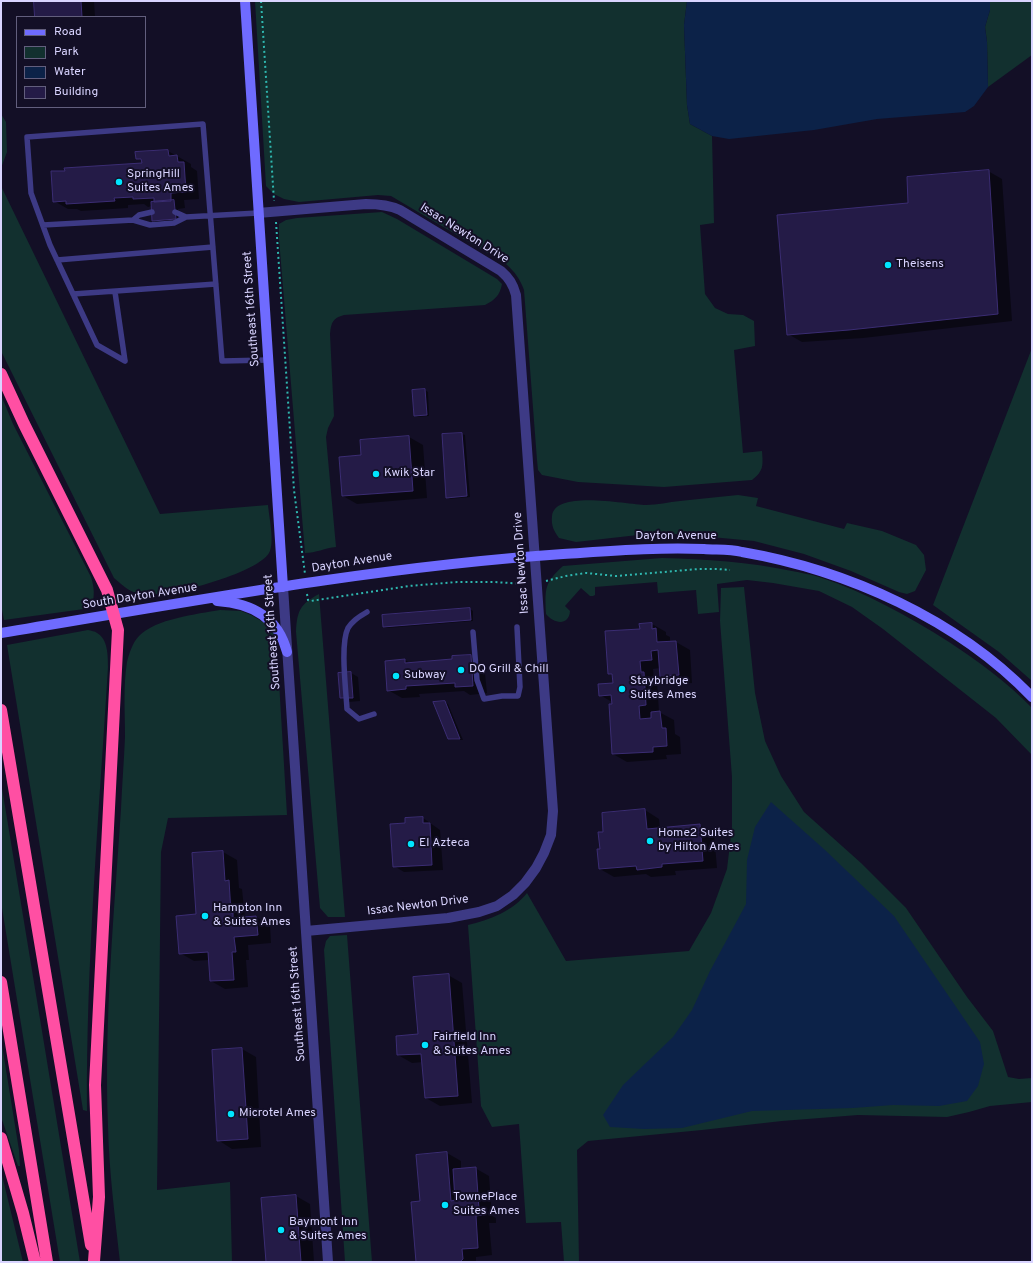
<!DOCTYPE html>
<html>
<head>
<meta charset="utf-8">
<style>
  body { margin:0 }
  #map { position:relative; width:1033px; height:1263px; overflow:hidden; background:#130f26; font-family:Overpass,sans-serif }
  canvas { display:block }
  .frame { position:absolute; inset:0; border:2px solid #d9d4ff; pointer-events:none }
  .legend { position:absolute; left:16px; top:16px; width:130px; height:92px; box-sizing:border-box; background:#130f26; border:1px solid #625e7d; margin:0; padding:5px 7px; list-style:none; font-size:12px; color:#d9d4ff }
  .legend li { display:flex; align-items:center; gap:8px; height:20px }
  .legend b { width:20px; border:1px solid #625e7d }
</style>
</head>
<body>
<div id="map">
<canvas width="1033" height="1263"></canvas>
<div class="frame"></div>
<ul class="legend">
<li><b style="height:5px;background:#6f6bff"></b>Road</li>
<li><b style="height:11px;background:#12302f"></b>Park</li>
<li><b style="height:11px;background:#0c2248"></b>Water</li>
<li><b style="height:11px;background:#241b47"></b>Building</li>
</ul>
</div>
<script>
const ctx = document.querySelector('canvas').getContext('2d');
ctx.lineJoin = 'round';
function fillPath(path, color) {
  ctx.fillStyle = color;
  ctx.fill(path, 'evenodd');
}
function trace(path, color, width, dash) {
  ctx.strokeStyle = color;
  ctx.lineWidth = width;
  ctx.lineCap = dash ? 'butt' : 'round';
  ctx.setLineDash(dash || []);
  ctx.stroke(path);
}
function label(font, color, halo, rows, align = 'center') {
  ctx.font = font + ' Overpass,sans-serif';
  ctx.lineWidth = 4;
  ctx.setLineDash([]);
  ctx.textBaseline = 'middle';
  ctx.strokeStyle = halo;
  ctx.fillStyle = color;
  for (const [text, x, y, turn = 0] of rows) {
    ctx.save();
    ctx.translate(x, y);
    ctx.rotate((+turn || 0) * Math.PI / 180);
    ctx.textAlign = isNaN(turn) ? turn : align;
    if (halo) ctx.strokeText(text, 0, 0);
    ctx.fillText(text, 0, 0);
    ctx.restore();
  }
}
const green = new Path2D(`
  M255 1H687L684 25 687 105 690 124 712 136 714 223 700 225 705 294 715 308 728 314 743 315 754 321 755 346 734 350 743 453 762 451C763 465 764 471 752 480L664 487 578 482 542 475 538 470 537 460 524 290C520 279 515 272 506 264L391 196 378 195 299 202 284 199 274 194 266 186Z
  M990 1H1032V55L988 87 987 42 985 27 990 10Z
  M1 114 6 122 7 152 1 168Z
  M1 186 160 514 268 505C269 517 275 543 269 553 257 574 159 601 137 593 128 591 121 584 114 578L1 351Z
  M382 212 397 219 497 279 502 284C500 295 495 300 485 305L344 315C333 318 331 322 330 334L334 416 328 428 326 437 336 547C325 548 316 553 305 553L279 239V224L286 220 297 218Z
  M1032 348V681L999 652 933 605Z
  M1 395 13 424 91 577C94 587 95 594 92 605L84 609 4 620 1 605Z
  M738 495 758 498 756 506 844 529 847 523 882 531 916 545 924 555 926 570 915 591 907 594 899 592 851 571 804 554 754 541 679 534 638 535 576 542 559 538C554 531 551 526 552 516 555 489 628 505 646 505 657 505 669 502 680 501 699 499 718 497 738 495Z
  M662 558C706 559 749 562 792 571 801 573 810 574 819 577 865 592 908 616 949 642 979 662 1007 682 1032 708V755L996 718 883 629 852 607 819 591 773 583 747 580 717 584 719 612 698 614 696 590 658 593 657 582 595 587V595L593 596H590L581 588 565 606 570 611C569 626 554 624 546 614 545 589 544 583 563 566Z
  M744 587 755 693 765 741 781 776 804 812 861 863 906 908 967 997 993 1031 1008 1077 1019 1079 1032 1078V1102L990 1106 969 1112 947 1117 858 1115 782 1121 702 1130 588 1141 577 1150 579 1262H564L561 1222 526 1223 519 1124 492 1127 481 1106 468 925C489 920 513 911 527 893L566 961 689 951 711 913 727 869 732 827V777L720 621 721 588Z
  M319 594 345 917H328L320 908 296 632C297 611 300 604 319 594Z
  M220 610 241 611 251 615 273 628 277 648 287 815 168 818 161 852 157 1190 230 1182 232 1262H120C115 1217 109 1171 108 1126 104 1020 114 914 121 809 122 785 124 761 125 737 125 712 123 687 127 662 129 653 133 642 139 636 155 619 197 614 220 610Z
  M88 630C91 631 95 631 97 633 108 639 108 656 108 667 99 814 86 963 87 1111L83 1110 7 645Z
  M1 782 80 1262H60L1 902Z
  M347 935 372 1262H345L324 950 326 941 330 936Z
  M1 1039 19 1150 20 1166H18L1 1117Z
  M1 1171 23 1262H1Z`);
const water = new Path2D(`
  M687 1H990V10L985 27 987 42 988 87 974 106 965 112 877 119 814 130 729 139 712 136 690 124 687 105 684 25Z
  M771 802 825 850 894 916 980 1042 984 1064 978 1086 967 1101 939 1106 893 1105 853 1108 752 1111 682 1128 644 1129 610 1127 603 1115 623 1085 673 1037 692 1010 710 971 746 904 747 860 755 827Z`);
const shadow = new Path2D(`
  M35 1H94L95 17H36Z
  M168 151 191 164V167L197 171 199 199 184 200 185 208 178 209V220L156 222 153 220 152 206 148 207 144 204 128 205V208L81 211 77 209H68L54 201 143 164V162L137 158Z
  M988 171 1002 179 1012 321 863 338 802 342 788 334Z
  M425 390 428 392 429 416 418 417 414 415Z
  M462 434 465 435 470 497 450 499 447 497 443 435Z
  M409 437 423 445 427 498 357 504 343 496 362 456Z
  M470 609 473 611V621L387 628 384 627Z
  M652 624 666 632V635L670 637V642H676L690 650 692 683 675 684 661 676 660 668 653 669 654 679 657 681 659 712 674 720 675 734 680 737 681 754 666 755 667 759 627 762 613 754 612 702 600 695 614 684 613 676 609 674 641 630Z
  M470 656 484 664 487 693 470 695 464 691 419 694 420 697 402 698 388 690 405 660 410 663 453 660Z
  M351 673 358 677 360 701 348 702 341 698 339 674Z
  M445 702 448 704 463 740H452L449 739Z
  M645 810 659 819 660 829 700 825 714 833 717 868 675 871 676 875 651 877 646 874 614 877 600 869 601 850 604 833 603 814Z
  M423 818 440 830 443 870 404 872 394 866 406 824Z
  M223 852 237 860 239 888 242 889 245 918 256 917 270 925 271 943 248 945 249 960H246L248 987 225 989 211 981 209 960 194 961 180 953 197 915 193 854Z
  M448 975 462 983 472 1103 440 1106 426 1098 423 1062 412 1063 398 1055 419 1035Z
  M242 1049 256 1057 261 1147 232 1149 218 1140Z
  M447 1153 461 1161V1169L475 1168 489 1176 492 1216 496 1218V1223H489L492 1255 476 1257V1262H417L421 1202Z
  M296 1196 310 1204 314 1262H267Z`);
const building = new Path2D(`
  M34 1H81L82 17H35Z
  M168 150 169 156 177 155 178 162H184L186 192 171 193V201L154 202V198L133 199V197L114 198 115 201 66 204V201L53 202 51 171H65L64 168 142 163 141 159H136L135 152Z
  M989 170 998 314 849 330 787 335 777 215 908 203 907 177Z
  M174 200 176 219 152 221 151 202Z
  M425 389 427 415 414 416 412 390Z
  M462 433 467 496 446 498 442 434Z
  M409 436 413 491 342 496 339 457 361 455 360 440Z
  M470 608 471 620 383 627 382 615Z
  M652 623V629L656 628 657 642 676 641 679 675 660 677 658 650 651 651 652 660 640 661 641 672H644L646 705 639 706 640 719 651 718V712L660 711 662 728H666L667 746 653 747V752L612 754 609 704H612L611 695 599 696 598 684 613 683 612 674H608L605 631 640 629 639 624Z
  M471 655 473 686 455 687V683L406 686V689L387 691 385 661 405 659V663L452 659V656Z
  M351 672 353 698H340L338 673Z
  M445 701 460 739H448L433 702Z
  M645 809 647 829 700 824 703 861 662 864V867L637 870 636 866 599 869 597 849H600L598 832H603L602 813Z
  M423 817V823H430L432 865 393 867 390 824 405 823V818Z
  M223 851 225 881 229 880 231 913H233V918L256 916 258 935 234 937 236 952H232L234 980 210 981 208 952 179 954 176 916 196 914 192 853Z
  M449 974 458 1096 425 1098 421 1054 397 1055 396 1036 418 1034 413 977Z
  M242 1048 248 1139 217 1141 212 1050Z
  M447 1152 451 1201 455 1200 453 1169 476 1167 479 1209H482V1215L476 1216 478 1248 462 1249 463 1259 460 1262H416L411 1202 420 1201 416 1155Z
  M296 1195 301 1262H266L261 1198Z`);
const path = new Path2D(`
  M261 1 274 201
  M276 222 294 490 305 574
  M546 581 566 576 586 573 616 576 699 569H718L730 570
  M307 594 308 600 311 601 409 586 457 582H494L526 584`);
const service = new Path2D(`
  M175 212 186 217
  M133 220 139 215 152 212
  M43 225 133 220 150 225 174 223 186 217 258 213
  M57 260 213 247
  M115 292 125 361
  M73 294 216 284
  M125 361 97 345 50 245 31 193 27 137 203 124 222 361 268 360
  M367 612C359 617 353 620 348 628 340 644 346 690 347 709L359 719 374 714
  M473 632 477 680 484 699 502 696H518L520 687 517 627`);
const minor = new Path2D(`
  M258 213 366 204C379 204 389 205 400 210L501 271C509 278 513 284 516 295L553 811 551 835 544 853 536 868 525 883 513 895 497 906 479 912 448 918 306 931`);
const tertiary = new Path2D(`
  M283 587 328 1262`);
const secondary = new Path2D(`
  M245 1 283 587
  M217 601C251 603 278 617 287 652
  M1 633C188 602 374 567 563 554 610 551 657 547 704 549 716 550 729 549 742 552 847 570 957 619 1032 697`);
const motorway = new Path2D(`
  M1 374 24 424 107 590 118 630 95 1085 99 1197 94 1261
  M1 710 91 1245
  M1 982 47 1262
  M1 1138 23 1213 35 1262`);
const markers = [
  [119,182,4,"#00e5ff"],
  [888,265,4,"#00e5ff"],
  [376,474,4,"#00e5ff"],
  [461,670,4,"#00e5ff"],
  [396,676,4,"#00e5ff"],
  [622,689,4,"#00e5ff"],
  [650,841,4,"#00e5ff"],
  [411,844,4,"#00e5ff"],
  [205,916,4,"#00e5ff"],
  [425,1045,4,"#00e5ff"],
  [231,1114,4,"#00e5ff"],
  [445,1205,4,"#00e5ff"],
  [281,1230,4,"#00e5ff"]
];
const poiNames = [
  ["SpringHill",127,175],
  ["Suites Ames",127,189],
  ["Theisens",896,265],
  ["Kwik Star",384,474],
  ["DQ Grill & Chill",469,670],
  ["Subway",404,676],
  ["Staybridge",630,682],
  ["Suites Ames",630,696],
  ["Home2 Suites",658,834],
  ["by Hilton Ames",658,848],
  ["El Azteca",419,844],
  ["Hampton Inn",213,909],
  ["& Suites Ames",213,923],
  ["Fairfield Inn",433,1038],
  ["& Suites Ames",433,1052],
  ["Microtel Ames",239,1114],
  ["TownePlace",453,1198],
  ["Suites Ames",453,1212],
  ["Baymont Inn",289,1223],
  ["& Suites Ames",289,1237]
];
const streetNames = [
  ["Issac Newton Drive",464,234,32],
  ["Southeast 16th Street",252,309,-94],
  ["Dayton Avenue",676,537],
  ["Dayton Avenue",352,563,-9],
  ["Issac Newton Drive",522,563,-94],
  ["South Dayton Avenue",140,597,-9],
  ["Southeast 16th Street",273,632,-94],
  ["Issac Newton Drive",418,906,-7],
  ["Southeast 16th Street",298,1004,-94]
];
fillPath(green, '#12302f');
fillPath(water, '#0c2248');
fillPath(shadow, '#0007');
fillPath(building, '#241b47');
trace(building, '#3b2d73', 1);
trace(path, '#2fb8b0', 2, [2, 3]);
trace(service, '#3d3a85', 5.5);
trace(minor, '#3d3a85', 10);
trace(tertiary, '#3d3a85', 10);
trace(secondary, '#6f6bff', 10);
trace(motorway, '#ff4fa3', 12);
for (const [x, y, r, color] of markers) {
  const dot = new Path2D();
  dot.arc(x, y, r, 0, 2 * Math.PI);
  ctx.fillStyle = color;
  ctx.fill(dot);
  trace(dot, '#130f26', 1.5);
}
label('12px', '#d9d4ff', '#130f26', poiNames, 'left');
label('12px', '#d9d4ff', '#130f26', streetNames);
</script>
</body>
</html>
